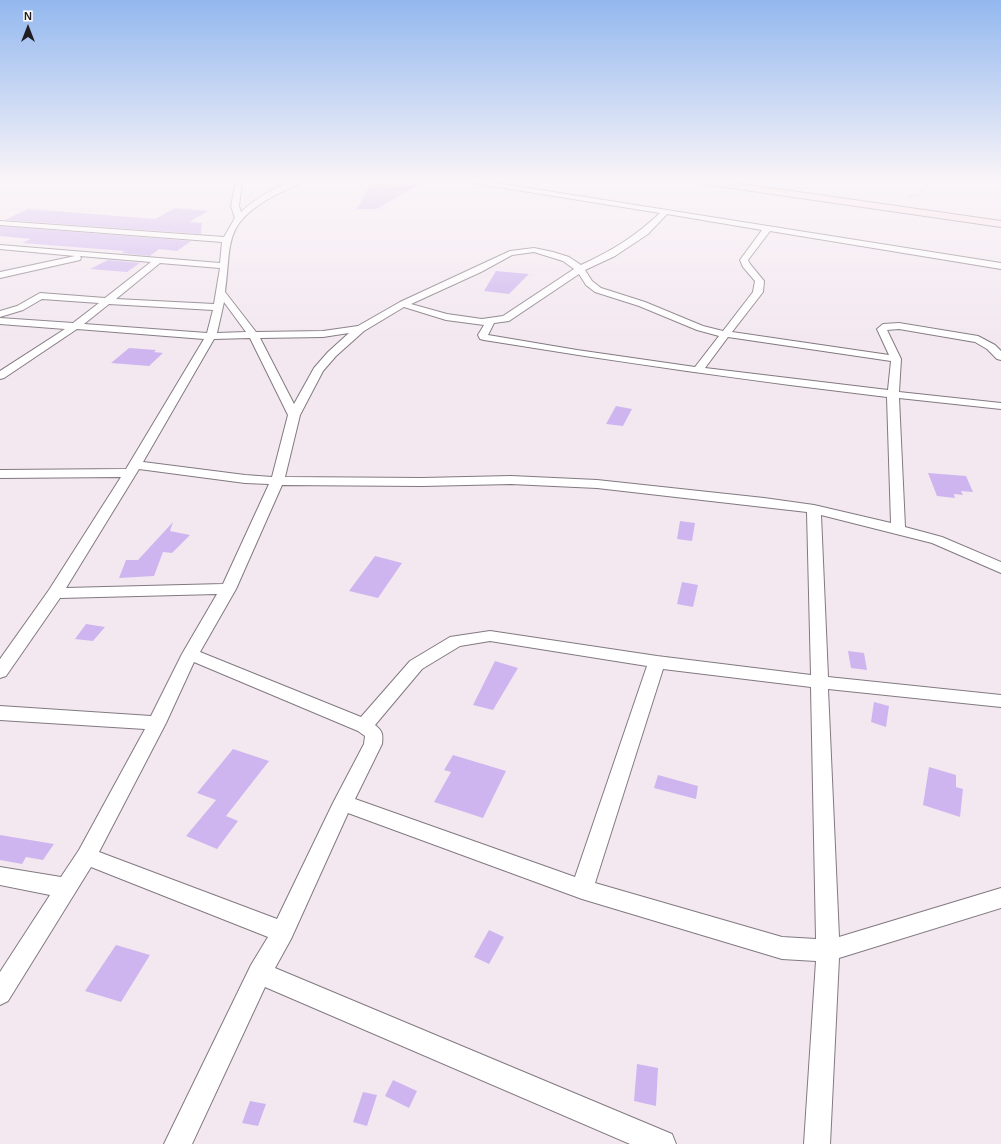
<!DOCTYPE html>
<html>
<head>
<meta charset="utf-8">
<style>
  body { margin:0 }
  #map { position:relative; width:1001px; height:1144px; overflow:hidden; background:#f3e8f0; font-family:Arial,sans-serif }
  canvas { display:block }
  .north { position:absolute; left:8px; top:8px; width:40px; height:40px; -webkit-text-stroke:3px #fff; paint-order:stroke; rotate:0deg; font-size:11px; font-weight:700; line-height:16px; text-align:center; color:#211d20 }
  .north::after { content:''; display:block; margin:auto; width:14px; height:18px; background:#211d20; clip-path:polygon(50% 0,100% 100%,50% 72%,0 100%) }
</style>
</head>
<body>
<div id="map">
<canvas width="1001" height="1144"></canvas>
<div class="north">N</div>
</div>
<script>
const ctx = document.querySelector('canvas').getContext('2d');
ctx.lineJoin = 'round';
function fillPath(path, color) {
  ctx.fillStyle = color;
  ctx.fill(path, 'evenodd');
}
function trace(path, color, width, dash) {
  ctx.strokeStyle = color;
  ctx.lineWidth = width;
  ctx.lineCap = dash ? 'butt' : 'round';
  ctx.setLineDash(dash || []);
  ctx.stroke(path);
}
const building = new Path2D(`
  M370 184 419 185 376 209H357Z
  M175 208 208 211 189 222 202 223 201 234 5 220 28 209 155 219Z
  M0 226 191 241 177 251 159 249 150 256 121 253 125 251 22 243 31 239 0 236Z
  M108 260 140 263 127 272 90 269Z
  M496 271 529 274 509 294 484 291Z
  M129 348 156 350 154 352 163 353 149 366 111 363Z
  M616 406 632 409 623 426 606 424Z
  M928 473 966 476 973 492 961 491 963 495 954 494 955 498 937 496Z
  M680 521 695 523 692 541 677 539Z
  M173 522 170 531 190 535 172 553 163 552 154 576 119 578 126 560H138Z
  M375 556 402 563 378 598 349 591Z
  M682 582 698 585 693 607 677 604Z
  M86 624 105 627 93 641 75 639Z
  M848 651 864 653 867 670 851 668Z
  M495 661 518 668 493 710 473 705Z
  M874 702 889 706 886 727 871 722Z
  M233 749 269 761 226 816 238 821 217 849 186 836 216 800 197 793Z
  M453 755 506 771 483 818 434 802 451 772 444 770Z
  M929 767 956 775V787L963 789 960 817 923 805Z
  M658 775 698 786 696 799 654 788Z
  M0 835 54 844 43 860 26 857 22 864 0 860Z
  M489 930 504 937 489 964 474 957Z
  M116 945 150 955 121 1002 85 991Z
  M637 1064 658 1068 656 1106 634 1101Z
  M393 1080 417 1091 409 1108 385 1096Z
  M363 1092 377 1095 367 1126 353 1122Z
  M250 1101 266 1104 258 1126 242 1123Z`);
const path = new Path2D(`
  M907 197 920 194 930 181`);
const street = new Path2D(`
  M236 181H242L239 206 241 212C254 200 284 179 302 181 294 188 280 192 270 198 222 226 232 244 225 292L256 332 323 331 358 326 400 302 510 251 534 248 553 252 569 257 581 265C611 251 635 237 660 213L473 183 470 181H484L1001 263V269L770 231 748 260 750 264 764 281 763 292 732 332 889 355 877 329 883 324 899 323 978 336 995 345 1001 351V360L997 359 987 349 975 342 899 329 887 330 901 359 899 392 1001 403V409L899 398 905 527 942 537 1001 562V573L932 543 821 515 828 677 1001 695V707L828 689 839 937 1001 888V908L839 958 830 1144H804L816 961 782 959 582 899 348 813 291 939 275 968 672 1134 676 1144H630L265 987 192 1144H164L251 965 268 937 91 867 8 1001 0 1005V972L50 895 0 885V867L61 877 79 850 145 729 0 720V706L151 716 182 654 217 594 60 598 6 676 0 678V659L49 590 121 477 0 478V470L126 469 204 339 77 329 4 378 0 379V371L65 329 0 324V318L73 323 99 303 42 299 23 310 0 317V311L17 306 40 293 105 298 151 262 80 256 81 258 80 260 0 278V272L75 256 0 249V245L220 263 222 242 0 225V221L224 237 235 218 231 206ZM667 214 762 230 740 260 743 267 755 281 753 292 723 331 703 326 645 302 601 288 592 281 585 270 615 256 648 234ZM534 252 563 261 574 269 503 316 482 319 447 314 411 304 481 272 512 255ZM160 263 220 268 214 304 116 299ZM579 274 586 285 595 292 639 306 697 330 719 336 695 367 577 350 488 335 494 323 509 321ZM224 302 246 332 217 333ZM109 304 213 310 207 333 84 324ZM404 307 446 320 484 325 478 335 480 339 484 340C618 362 752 381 887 397L891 523 814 505 764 498 597 480 511 476 422 478 285 477 300 415 323 371 336 356 364 331ZM349 333 328 352 314 368 294 404 260 338 323 337ZM728 337 891 361 888 390 705 368ZM250 338 288 415 272 477 245 475 143 462 214 339ZM139 469 245 483 269 484 223 584 66 588ZM511 484 597 488 807 512 811 675 657 656 490 631 450 637 410 661 361 717 200 652 236 589 282 485 422 486ZM490 641 647 666 575 877 355 799 382 744C383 735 383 731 375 725L422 669 460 646ZM194 662 358 731 365 736 364 744 333 803 277 919 99 852 166 723ZM663 669 811 687 816 939 782 937 595 883Z`);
const secondary = new Path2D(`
  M698 181H722L1001 221V227L703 184Z`);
fillPath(building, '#cfb5ef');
trace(street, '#827980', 2);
trace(secondary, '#827980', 2);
trace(path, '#9d959b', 1.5, [1, 1]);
fillPath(street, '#fff');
fillPath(secondary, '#fee4eb');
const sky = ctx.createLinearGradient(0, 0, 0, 341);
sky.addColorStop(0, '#93b8ef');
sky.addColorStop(0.53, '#faf5f8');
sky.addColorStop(1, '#faf5f800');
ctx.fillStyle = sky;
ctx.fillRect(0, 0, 1001, 341);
</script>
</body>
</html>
